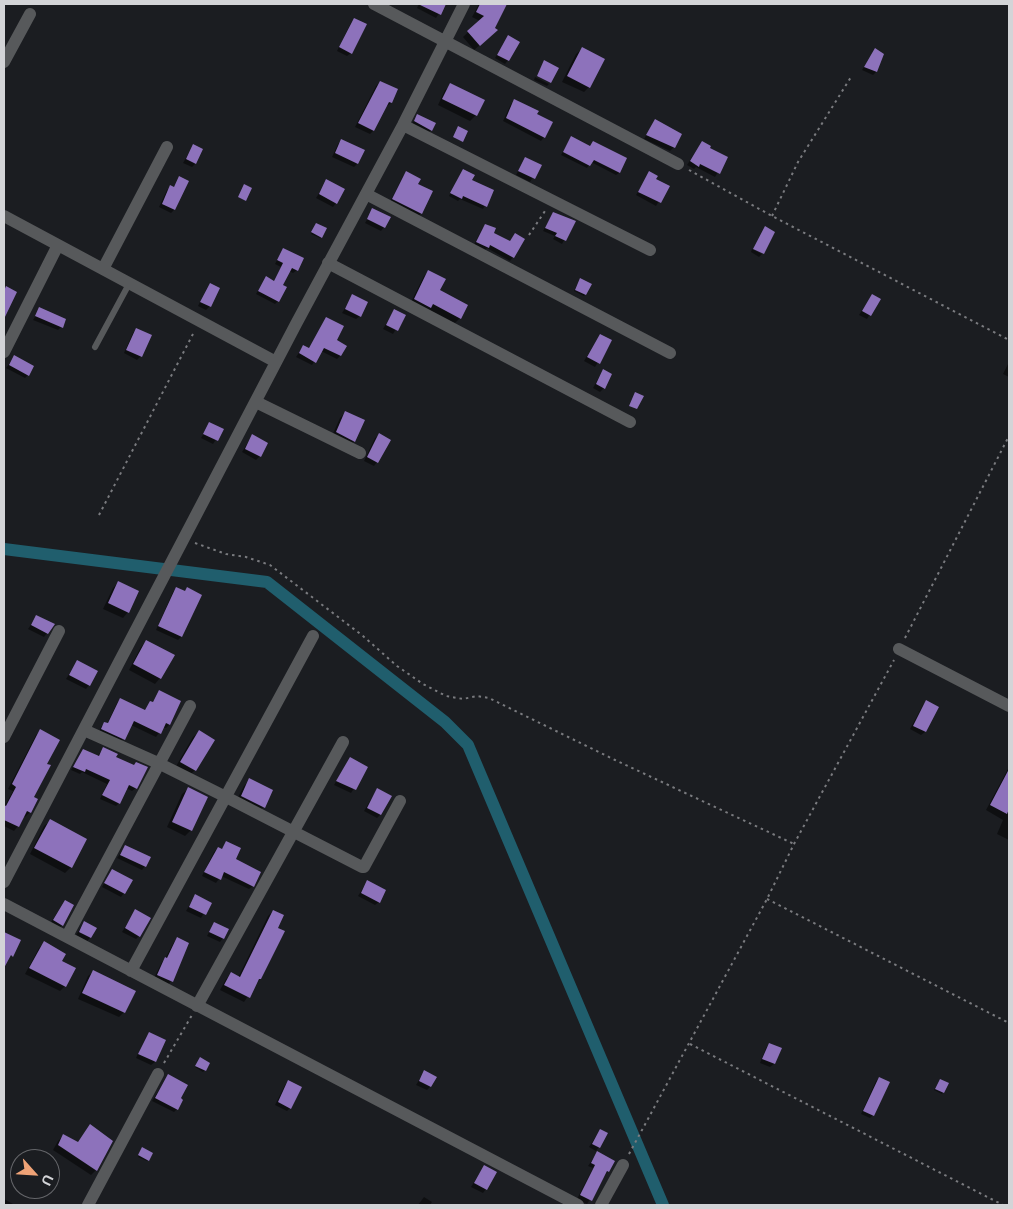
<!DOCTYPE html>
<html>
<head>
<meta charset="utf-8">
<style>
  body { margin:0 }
  #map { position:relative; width:1013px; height:1209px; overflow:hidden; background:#1b1d21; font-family:Arial,sans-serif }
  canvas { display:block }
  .frame { position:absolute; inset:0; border:5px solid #d3d4d7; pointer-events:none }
  .north { position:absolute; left:10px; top:1149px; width:50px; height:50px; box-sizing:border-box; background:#1b1d21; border:1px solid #65666a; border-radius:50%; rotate:116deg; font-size:14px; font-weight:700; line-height:20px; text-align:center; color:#d3d4d7 }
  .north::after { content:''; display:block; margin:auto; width:18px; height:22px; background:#efa377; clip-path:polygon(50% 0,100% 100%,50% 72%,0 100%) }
</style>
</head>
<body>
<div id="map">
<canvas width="1013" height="1209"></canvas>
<div class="frame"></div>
<div class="north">U</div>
</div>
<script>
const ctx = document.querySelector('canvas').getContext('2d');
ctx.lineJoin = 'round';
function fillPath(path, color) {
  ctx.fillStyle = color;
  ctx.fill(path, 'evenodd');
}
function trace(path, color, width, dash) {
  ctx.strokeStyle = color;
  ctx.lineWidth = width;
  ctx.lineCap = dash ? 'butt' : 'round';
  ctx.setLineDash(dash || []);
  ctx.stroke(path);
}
const shadow = new Path2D(`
  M419 4H445L436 18 417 8Z
  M479 4H506L492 35 474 50 463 37 480 21 472 17Z
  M354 19 351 53 347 56 337 51 351 23Z
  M508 37V60L505 64 495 58Z
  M582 49 589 87 584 92 562 82 576 54Z
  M875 50 876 72 873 75 862 70Z
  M535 77 549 84 547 86 534 80Z
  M380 82 391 103 387 106 386 105 373 131 370 134 355 127 376 86Z
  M451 85 476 115 470 121 438 105 445 90Z
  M515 101 536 115 544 137 541 141 503 121 511 104Z
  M418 116 431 130 428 133 411 125Z
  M655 121 674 147 670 151 644 139Z
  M571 138 589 147 593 142 626 159 619 173 616 175 591 162 587 168 561 155Z
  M342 141 357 164 354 167 332 157 338 144Z
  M702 142 709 148 727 157 715 177 696 167 694 169 687 165Z
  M193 146 195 164 192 167 183 163Z
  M526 158 540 165 530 182 516 175Z
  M406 173 417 185 421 213 418 217 390 202 403 176Z
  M461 173 471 180 493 190 483 209 460 199 458 201 449 196Z
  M650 173 655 180 668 186 656 206 636 195Z
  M180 178 187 181 174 210 171 213 159 207 167 190 171 187 173 188Z
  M327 181 336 203 333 207 316 198Z
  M373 210 384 227 381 231 365 223Z
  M553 214 574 222 562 244 553 239 555 236 543 231Z
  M485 225 492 234 509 242 515 234 513 257 510 261 487 248 484 251 474 245 482 229Z
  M315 226 321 237 320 238 311 234Z
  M283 249 297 270 293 273 289 271 282 286 278 301 275 304 256 294 266 278 273 282 281 267 275 264Z
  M752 249 762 254 759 257 751 252Z
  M429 271 439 291 460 318 455 323 410 304 424 276Z
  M579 281 585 295 584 296 574 291Z
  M210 284 219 288 209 307 206 310 198 306 207 288Z
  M872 295 879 299 867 319 859 315Z
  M353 296 360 316 356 319 342 313Z
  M40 309 61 327 58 330 33 320Z
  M394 310 404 315 393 334 383 329Z
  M327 319 335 341 345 346 340 356 337 359 321 351 312 365 296 357 303 347 308 349Z
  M136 329 141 356 137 360 124 353 133 333Z
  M600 335 611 341 595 367 584 361Z
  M15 356 28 375 25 378 6 368Z
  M1009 362V377L1003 374Z
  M603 370 604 388 600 392 593 388Z
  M345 413 354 441 349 447 331 438 340 418Z
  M210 424 222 430 213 444 201 438Z
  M379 435 377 462 374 466 364 461 375 438Z
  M252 436 260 456 256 460 242 452Z
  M118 583 128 612 123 618 103 609 113 588Z
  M176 589 184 592 187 589 200 595 181 637 178 640 156 630 173 592Z
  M37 616 47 633 44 637 28 629Z
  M147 641 160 678 155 684 129 670 141 647Z
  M77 662 89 685 86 689 66 679Z
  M160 691 180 702 169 725 166 728 163 727 156 737 131 725 121 742 99 732 101 727 105 723 107 724 117 703 120 699 144 711 150 702 152 703Z
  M926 702 938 707 925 732 921 735 910 729 923 705Z
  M40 731 46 764 32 798 36 800 30 812 25 817 23 816 18 826 14 831 4 826V807L13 791 8 789 36 735Z
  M199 732 213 740 195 770 189 776 175 768 193 737Z
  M103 749 115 758 136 788 132 791 126 788 119 803 116 806 100 799 107 784 82 772 80 774 71 770 83 751 97 757Z
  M1009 767V840L997 834 1003 820 986 810Z
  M367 768 351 793 334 785 342 771Z
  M250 780 263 807 258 813 236 801 244 786Z
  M188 789 191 830 185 836 167 827 182 794Z
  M377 789 380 815 377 818 364 811Z
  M50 821 71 867 65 873 30 854 44 826Z
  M227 843 234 860 253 886 249 889 221 876 216 883 202 876 214 852 218 848 221 850Z
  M125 847 145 866 142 870 117 858Z
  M112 870 124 893 121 897 102 887Z
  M367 882 379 902 375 905 358 896Z
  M195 896 210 903 201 918 186 911Z
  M62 905V925L59 929 50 924Z
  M135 911 139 936 136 939 122 932Z
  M273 911 276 929 260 979 244 1002 220 990 226 979 231 974 238 978 268 916Z
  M84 923 90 938 87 941 76 935Z
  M214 923 223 938 220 942 207 936Z
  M177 939 171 981 168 985 154 978 162 962 165 959 174 942Z
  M44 943 61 962 65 986 60 991 25 974 39 948Z
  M93 972 124 1012 119 1017 78 999 88 976Z
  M149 1033 164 1040 155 1062 151 1065 136 1058 146 1037Z
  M769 1044 780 1049 774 1064 770 1067 760 1063 766 1048Z
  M199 1060 205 1070 203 1072 195 1067Z
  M424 1072 430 1087 427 1090 416 1085Z
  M168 1076 179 1099 177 1109 174 1112 152 1101Z
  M879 1078 873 1115 870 1118 861 1114 876 1081Z
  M940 1080 943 1092 942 1094 934 1090Z
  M288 1082 290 1108 287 1111 275 1105 285 1085Z
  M90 1126 96 1170 91 1175 53 1150 58 1141 63 1136 77 1143Z
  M600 1130 599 1147 596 1151 589 1147Z
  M141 1150 148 1160 147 1161 138 1157Z
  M597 1153 608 1171 587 1204 577 1199 593 1168 588 1166Z
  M484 1166 486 1189 483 1193 471 1187Z
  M424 1197 432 1202 430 1205H418Z
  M4 1199 13 1204 12 1205H4Z`);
const canal = new Path2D(`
  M4 549 267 582 445 722 468 745 663 1205`);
const building = new Path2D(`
  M418 4H446L441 15Z
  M480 4H507L495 28 498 30 480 46 467 31 484 16 476 12Z
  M354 18 367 24 352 54 339 47Z
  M508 35 520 42 509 61 497 55Z
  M582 47 605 59 590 88 567 76Z
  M875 48 884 54 877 72 864 67Z
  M544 60 559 68 551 83 537 76Z
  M380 81 398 89 392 103 389 102 374 131 358 123Z
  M450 83 485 100 477 116 442 99Z
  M514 99 539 111 537 114 553 122 545 138 506 118Z
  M417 114 436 123 432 131 414 121Z
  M655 119 682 134 675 148 646 135Z
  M458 126 468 131 463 142 453 137Z
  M571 136 590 146 593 141 627 158 620 173 594 160 590 166 563 152Z
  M341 139 365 150 358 164 335 153Z
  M702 141 711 146 710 148 728 157 720 174 700 164 699 167 690 161Z
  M193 144 203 149 196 164 186 159Z
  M525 157 542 165 535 179 518 171Z
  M463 169 475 175 472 180 494 190 487 207 463 196 462 199 450 193Z
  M406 171 421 179 418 184 433 191 422 214 392 199Z
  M649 171 658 176 656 179 670 186 661 203 638 192Z
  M179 176 189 181 175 210 162 204 170 185 174 187Z
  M326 179 345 189 337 204 319 194Z
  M244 184 252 188 246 201 238 197Z
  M372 208 391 217 385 228 367 219Z
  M553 212 576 221 566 241 555 236 557 233 545 228Z
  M316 223 327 228 322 238 311 232Z
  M485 224 496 228 494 233 510 241 515 233 525 239 514 258 490 245 489 248 476 242Z
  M765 226 775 232 764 254 753 249Z
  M283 248 304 258 298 271 292 268 283 285 287 287 279 302 258 291 266 276 274 281 283 263 277 260Z
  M428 270 446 279 440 290 468 305 461 319 433 304 431 308 414 299Z
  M580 278 592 284 586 295 575 290Z
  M210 283 220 288 211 307 200 302Z
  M6 286 17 292 4 319V291Z
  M352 294 368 302 361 317 345 309Z
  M872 294 881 299 871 316 862 311Z
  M39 307 66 319 63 328 35 316Z
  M394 309 406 315 398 331 386 325Z
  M326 317 344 326 337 340 347 346 341 356 324 348 316 363 299 353 303 345 309 348Z
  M136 328 152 335 142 357 126 350Z
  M600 334 612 340 600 364 587 357Z
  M14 355 34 366 29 376 9 365Z
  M603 369 612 374 605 389 596 384Z
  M635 392 644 396 637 409 629 406Z
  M345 411 365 420 355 442 336 432Z
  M209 422 224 429 218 441 203 434Z
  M379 433 391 440 378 463 367 457Z
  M252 434 268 443 261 457 245 449Z
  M118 581 139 591 129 613 108 603Z
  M176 587 185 591 187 587 202 595 182 637 158 626Z
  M36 615 55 624 48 634 31 625Z
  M146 640 175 655 161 679 133 664Z
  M77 660 98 671 90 686 69 675Z
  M159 690 181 701 170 725 166 723 161 734 134 721 125 740 101 729 104 722 108 723 120 698 145 710 150 701 153 702Z
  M926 700 939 707 926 732 913 726Z
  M40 729 60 740 47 764 51 765 34 797 38 799 31 813 27 811 19 827 4 820V805L6 806 16 787 12 784Z
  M199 730 215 740 196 771 180 762Z
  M103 747 118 754 116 757 134 765 136 762 148 767 137 789 129 785 120 804 102 795 110 780 86 769 85 772 73 767 83 749 99 756Z
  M350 757 368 767 356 790 336 781Z
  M1009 769V809L1007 814 990 805Z
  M249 778 273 790 265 808 241 796Z
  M188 787 208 797 192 831 172 822Z
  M377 788 392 796 381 815 367 808Z
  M50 819 87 839 72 868 34 848Z
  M226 841 241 848 236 859 261 872 254 887 224 872 221 880 204 872 218 847 222 849Z
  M125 845 151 857 146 867 120 855Z
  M112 869 133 880 125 894 104 883Z
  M367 880 386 890 380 903 361 893Z
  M195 894 212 903 206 915 189 907Z
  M65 900 74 905 63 926 53 920Z
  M135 909 151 918 140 937 125 928Z
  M273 910 284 915 278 928 285 931 261 979H259L250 998 224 985 231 972 240 977Z
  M84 921 97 928 91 938 79 932Z
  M214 922 229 929 224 939 209 932Z
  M4 932 21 940 13 957 11 955 4 968Z
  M177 937 189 943 173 982 157 975 165 957 167 958Z
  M44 941 66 954 62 961 76 968 66 987 29 968Z
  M93 970 136 991 125 1013 82 993Z
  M149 1032 166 1040 156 1062 138 1054Z
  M769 1043 782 1048 775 1064 762 1059Z
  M200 1057 210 1063 206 1071 195 1066Z
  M424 1070 437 1077 431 1087 419 1081Z
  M168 1074 188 1085 181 1098 183 1100 178 1110 155 1098Z
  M879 1077 890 1082 874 1116 863 1111Z
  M940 1079 949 1083 944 1093 935 1089Z
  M288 1080 302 1087 291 1109 278 1102Z
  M90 1124 113 1141 97 1171 58 1145 63 1134 78 1142Z
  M600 1129 608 1133 600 1148 592 1144Z
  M142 1147 153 1153 149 1161 138 1155Z
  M597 1151 615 1161 609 1172 607 1171 592 1201 580 1195 595 1165 591 1163Z
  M484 1165 497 1172 487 1190 474 1183Z`);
const path = new Path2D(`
  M689 170 772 216 1009 340
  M772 216 798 162 851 77
  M529 235 545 211
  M99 515 194 332
  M195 543 226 554 246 557 270 565 363 636 397 666 423 684 446 696 463 699 477 696 489 698 615 760 794 844
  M905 638 1009 436
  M767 899 1009 1023
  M690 1044 1003 1205
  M164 1063 192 1015
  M629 1154 767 899 794 844 894 660`);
const lane = new Path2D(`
  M95 347 129 284`);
const street = new Path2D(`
  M374 4 678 164
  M4 62 30 14
  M403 125 650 250
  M366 194 670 353
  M4 216 276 362
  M328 263 630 422
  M103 269 167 147
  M4 352 58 245
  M256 402 360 453
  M899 649 1009 706
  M84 730 158 763 226 797 362 867H364L400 801
  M4 737 59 631
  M4 882 296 324 403 125 464 4
  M4 904 578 1205
  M67 936 190 706
  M131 971 313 636
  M197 1006 343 742
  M88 1205 158 1074
  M601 1205 623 1165`);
fillPath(shadow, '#0007');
trace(canal, '#205e6d', 12);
fillPath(building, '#8d72bb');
trace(path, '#7a7b7f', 2, [2.5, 4]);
trace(lane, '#57595b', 6);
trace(street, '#57595b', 12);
</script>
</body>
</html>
